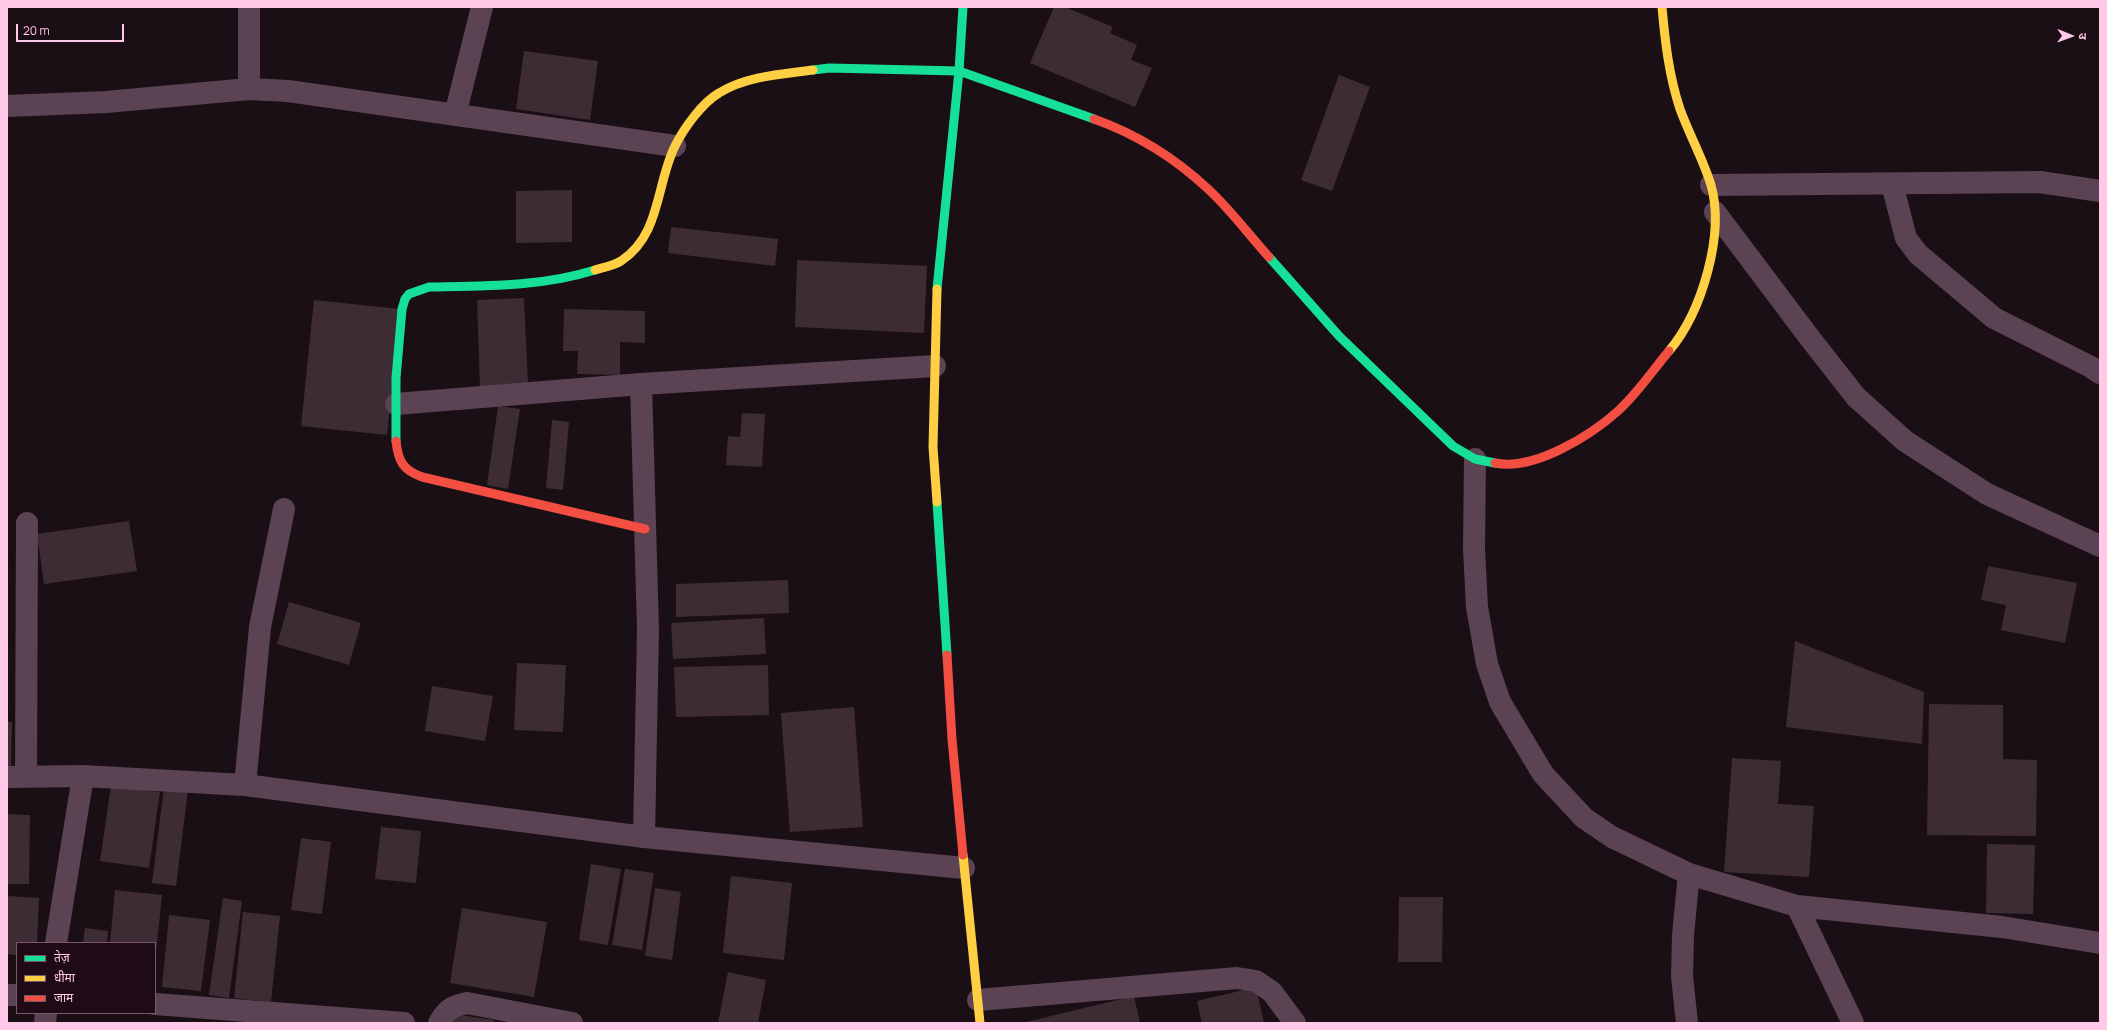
<!DOCTYPE html>
<html>
<head>
<meta charset="utf-8">
<style>
  body { margin:0 }
  #map { position:relative; width:2107px; height:1030px; overflow:hidden; background:#1a0f15; font-family:Manrope,"Noto Sans Devanagari",sans-serif }
  canvas { display:block }
  .frame { position:absolute; inset:0; border:8px solid #ffc9e7; pointer-events:none }
  .legend { position:absolute; left:16px; top:942px; width:140px; height:72px; box-sizing:border-box; background:#1f0b15; border:1px solid #795769; margin:0; padding:5px 7px; list-style:none; font-size:12px; color:#ffc9e7 }
  .legend li { display:flex; align-items:center; gap:8px; height:20px }
  .legend b { width:20px; border:1px solid #795769 }
  .north { position:absolute; left:2051px; top:16px; width:40px; height:40px; -webkit-text-stroke:3px #1f0b15; paint-order:stroke; rotate:91deg; font-size:11px; font-weight:700; line-height:16px; text-align:center; color:#ffc9e7 }
  .north::after { content:''; display:block; margin:auto; width:14px; height:18px; background:#ffc9e7; clip-path:polygon(50% 0,100% 100%,50% 72%,0 100%) }
  .scale { position:absolute; left:16px; top:24px; width:108px; height:18px; box-sizing:border-box; border:2px solid #ffc9e7; border-top:0; padding-left:5px; font-size:12px; line-height:14px; white-space:nowrap; color:#ffc9e7; -webkit-text-stroke:3px #1f0b15; paint-order:stroke }
</style>
</head>
<body>
<div id="map">
<canvas width="2107" height="1030"></canvas>
<div class="frame"></div>
<ul class="legend">
<li><b style="height:5px;background:#16e098"></b>तेज़</li>
<li><b style="height:5px;background:#ffcf43"></b>धीमा</li>
<li><b style="height:5px;background:#f24e42"></b>जाम</li>
</ul>
<div class="north">उ</div>
<div class="scale">20 m</div>
</div>
<script>
const ctx = document.querySelector('canvas').getContext('2d');
ctx.lineJoin = 'round';
function fillPath(path, color) {
  ctx.fillStyle = color;
  ctx.fill(path, 'evenodd');
}
function trace(path, color, width, dash) {
  ctx.strokeStyle = color;
  ctx.lineWidth = width;
  ctx.lineCap = dash ? 'butt' : 'round';
  ctx.setLineDash(dash || []);
  ctx.stroke(path);
}
const building = new Path2D(`
  M1054 7H1065L1113 27 1110 33 1137 45 1131 60 1152 68 1135 107 1030 63Z
  M524 51 598 61 590 120 516 109Z
  M1339 75 1370 87 1332 191 1301 180Z
  M572 190V242L516 243V191Z
  M671 227 778 239 775 266 668 253Z
  M797 260 927 266 924 333 795 327Z
  M524 298 528 385 480 387 477 300Z
  M314 300 400 309 387 435 301 426Z
  M564 309 645 311V343L620 342V375L577 374 578 351H563Z
  M498 406 520 409 508 489 487 485Z
  M742 413 765 414 762 467 726 465 728 436 740 437Z
  M552 420 569 422 563 490 546 488Z
  M129 521 137 571 44 584 37 534Z
  M1988 566 2077 583 2065 643 2001 630 2006 605 1981 600Z
  M788 580 789 613 676 617V584Z
  M289 602 361 623 349 665 277 644Z
  M764 618 766 654 673 659 671 623Z
  M1795 641 1924 692 1922 744 1786 727Z
  M517 663 566 665 563 732 514 730Z
  M768 665 769 715 676 717 674 667Z
  M432 686 493 696 485 741 425 731Z
  M1929 704 2003 705V759L2037 760 2036 836 1927 835Z
  M854 707 863 827 790 832 781 713Z
  M7 722H12L11 768H7Z
  M1732 758 1781 761 1778 804 1814 806 1809 877 1724 872Z
  M111 785 160 792 149 868 100 861Z
  M164 787 188 790 176 886 152 883Z
  M7 814 30 815 29 884H7Z
  M381 827 421 831 416 883 375 879Z
  M301 838 331 842 322 914 291 910Z
  M1987 844 2035 845 2033 914 1986 913Z
  M591 864 621 869 608 945 579 940Z
  M625 869 654 873 642 950 612 945Z
  M731 876 792 883 784 960 723 953Z
  M655 888 681 892 672 960 645 956Z
  M115 890 162 895 156 953 155 943H110Z
  M7 896 39 898 37 943H17V955L7 954Z
  M1399 897H1443L1442 962H1398Z
  M223 898 242 901 229 998 209 995Z
  M462 908 547 922 534 997 450 983Z
  M243 912 280 916 271 1002 234 998Z
  M169 915 210 920 201 991 162 987Z
  M85 928 108 931 107 943H83Z
  M728 972 766 980 758 1023H718Z
  M1256 987 1264 1023H1202L1197 1001Z
  M1134 996 1140 1023H1026V1022Z
  M453 1014 494 1020V1023H451Z`);
const street = new Path2D(`
  M249 7V89
  M7 106 106 102 249 89 288 91 675 146
  M455 115 482 7
  M1892 184 1906 238 1918 254 1994 318 2091 367 2100 373
  M1711 185 2040 182 2100 191
  M1715 212 1809 337 1856 397 1905 441 1987 494 2100 546
  M641 384 648 629 644 837
  M396 404 641 384 935 366
  M1475 459 1474 549 1477 607 1487 664 1500 702 1543 774 1584 818 1612 837 1689 874 1797 906 2002 927 2100 943
  M26 776 27 523
  M7 777 83 776 245 785 644 837 964 868
  M245 785 260 627 284 509
  M1797 906 1853 1023
  M56 943 83 776
  M7 995H17
  M978 1000 1237 978 1256 981 1272 992 1295 1023
  M155 1004 404 1023
  M45 1023 46 1013
  M439 1023C446 1010 452 1006 467 1003L572 1023
  M1687 1023 1682 976 1683 935 1689 874`);
const fast = new Path2D(`
  M813 70 829 68 959 71 1094 119
  M1269 257 1339 336 1453 446 1475 459 1495 463
  M937 289 959 71 963 7
  M396 441V378L402 309 405 299 409 294 429 287C485 286 541 287 595 270
  M937 502 947 655`);
const slow = new Path2D(`
  M1662 7C1665 41 1669 76 1680 109 1689 134 1703 159 1711 185 1725 234 1702 312 1669 351
  M595 270C603 267 614 266 621 261 661 235 656 184 675 146 684 128 702 103 719 93 746 76 783 74 813 70
  M937 502 933 447 937 289
  M963 855 980 1023`);
const jam = new Path2D(`
  M1094 119C1136 134 1175 158 1208 189 1230 209 1249 235 1269 257
  M396 441C398 461 403 470 422 477L645 529
  M1495 463C1534 471 1590 436 1618 411 1637 394 1653 370 1669 351
  M947 655 952 739 963 855`);
fillPath(building, '#3e2c35');
trace(street, '#5c4353', 22);
trace(fast, '#16e098', 9);
trace(slow, '#ffcf43', 9);
trace(jam, '#f24e42', 9);
</script>
</body>
</html>
